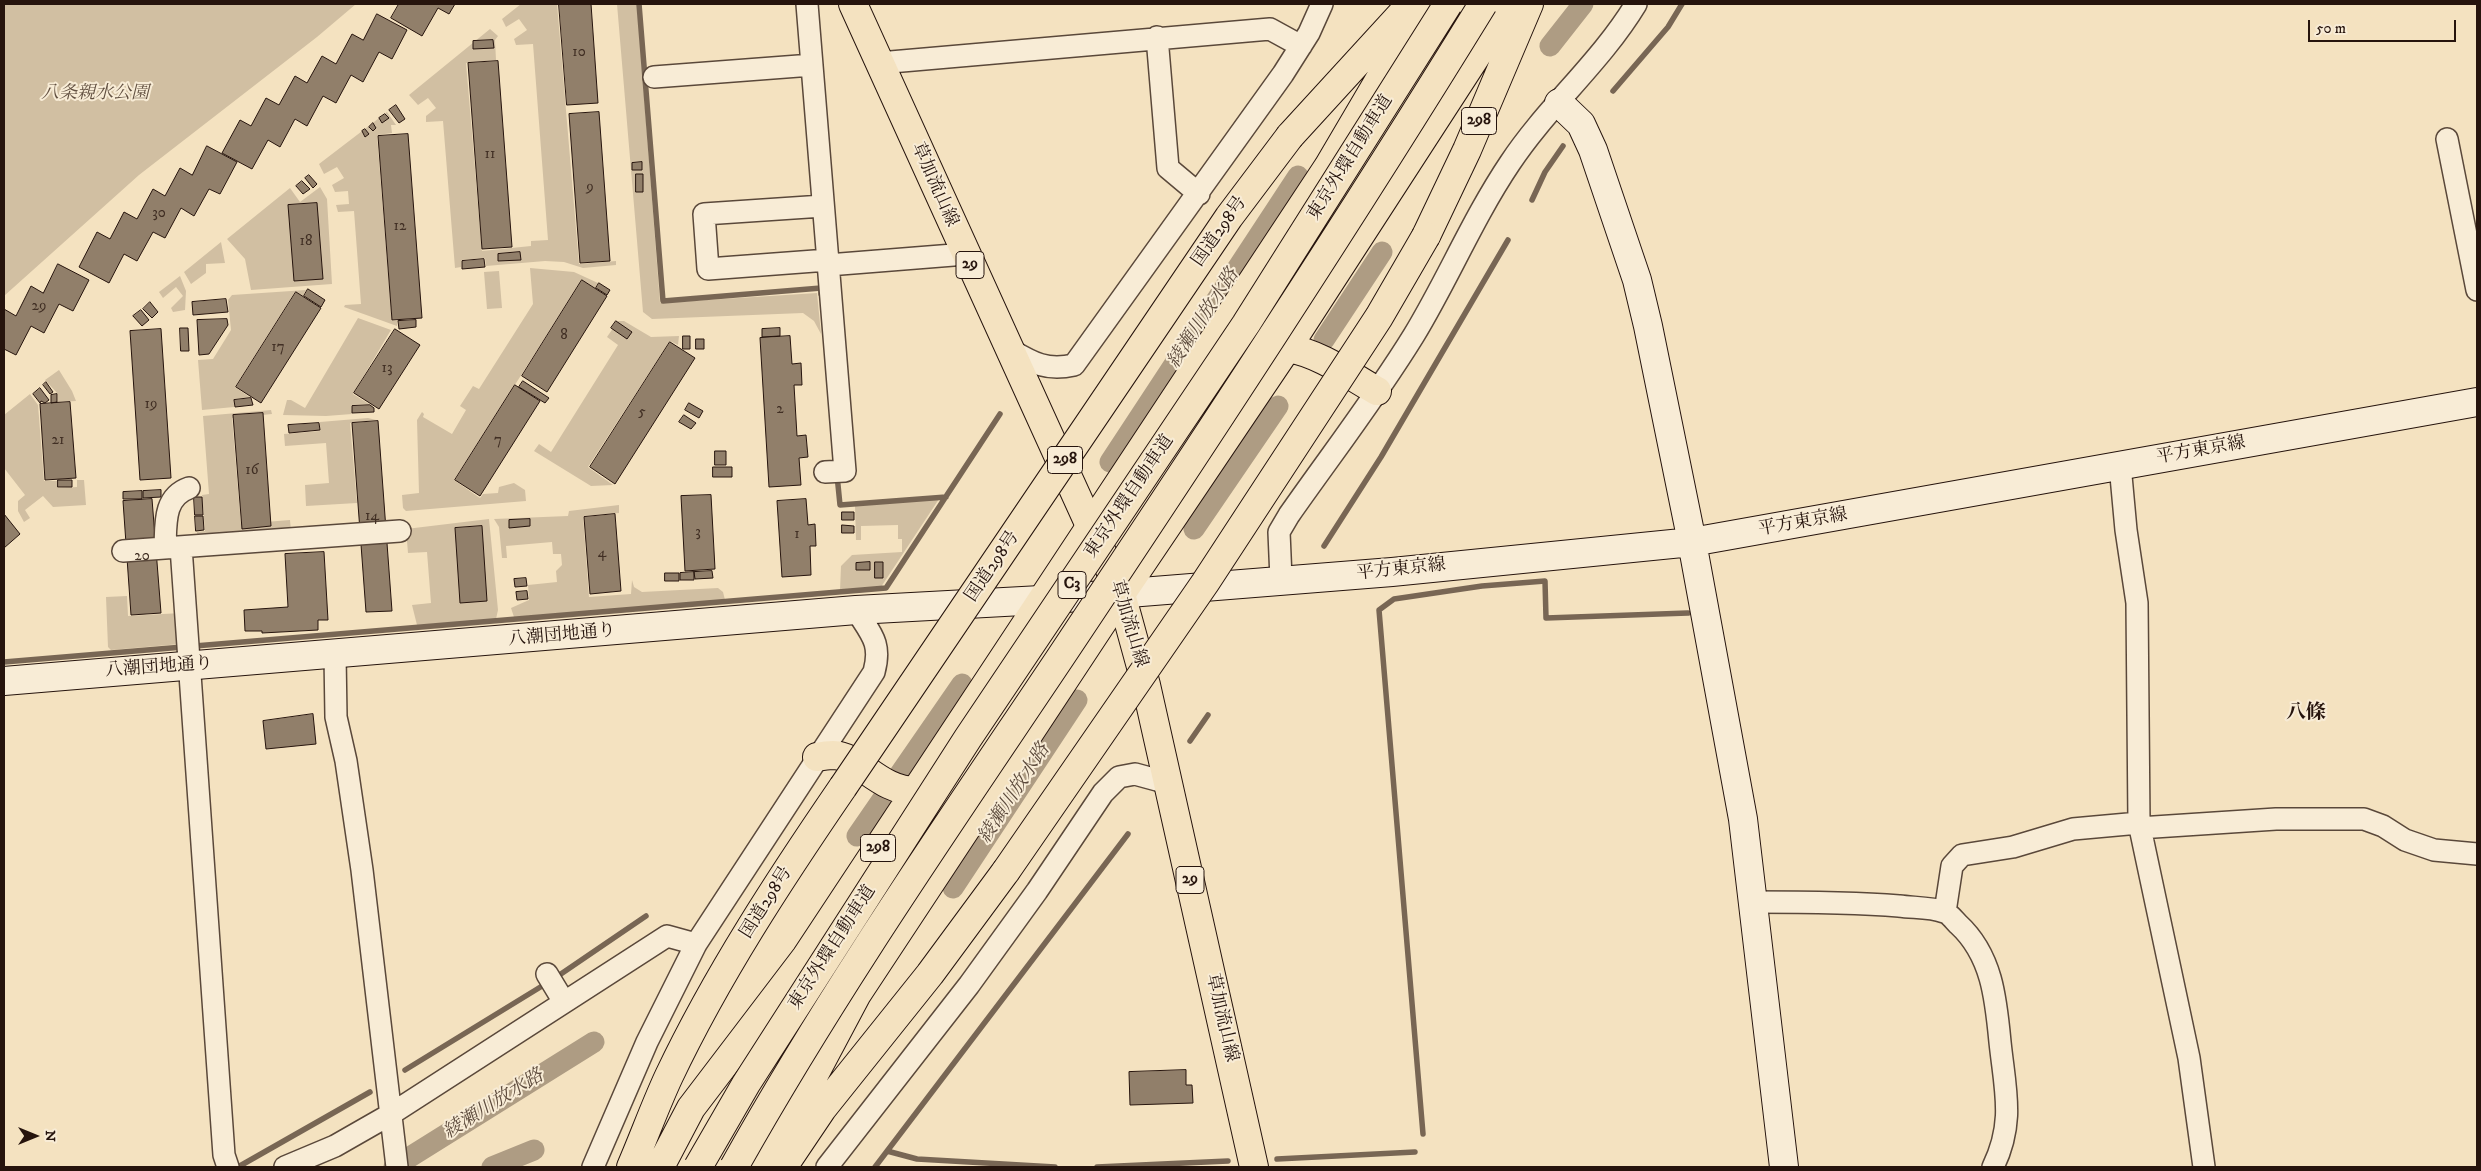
<!DOCTYPE html>
<html>
<head>
<meta charset="utf-8">
<style>
  body { margin:0 }
  #map { position:relative; width:2481px; height:1171px; overflow:hidden; background:#f4e2c0; font-family:"IM FELL DW Pica",serif }
  canvas { display:block }
  .frame { position:absolute; inset:0; border:5px solid #26140d; pointer-events:none }
  .north { position:absolute; left:10px; top:1111px; width:50px; height:50px; -webkit-text-stroke:4px #f8ecd6; paint-order:stroke; rotate:90deg; font-size:14px; font-weight:700; line-height:20px; text-align:center; color:#26140d }
  .north::after { content:''; display:block; margin:auto; width:18px; height:22px; background:#26140d; clip-path:polygon(50% 0,100% 100%,50% 72%,0 100%) }
  .scale { position:absolute; left:2308px; top:20px; width:148px; height:22px; box-sizing:border-box; border:2px solid #26140d; border-top:0; padding-left:6px; font-size:15px; line-height:18px; white-space:nowrap; color:#26140d; -webkit-text-stroke:4px #f8ecd6; paint-order:stroke }
</style>
</head>
<body>
<div id="map">
<canvas width="2481" height="1171"></canvas>
<div class="frame"></div>
<div class="north">N</div>
<div class="scale">50 m</div>
</div>
<script>
const ctx = document.querySelector('canvas').getContext('2d');
ctx.lineJoin = 'round';
function fillPath(path, color) {
  ctx.fillStyle = color;
  ctx.fill(path, 'evenodd');
}
function trace(path, color, width, dash) {
  ctx.strokeStyle = color;
  ctx.lineWidth = width;
  ctx.lineCap = dash ? 'butt' : 'round';
  ctx.setLineDash(dash || []);
  ctx.stroke(path);
}
function label(font, color, halo, rows, align = 'center') {
  ctx.font = font + ' "IM FELL DW Pica","Noto Serif JP",serif';
  ctx.lineWidth = 4;
  ctx.setLineDash([]);
  ctx.textBaseline = 'middle';
  ctx.strokeStyle = halo;
  ctx.fillStyle = color;
  for (const [text, x, y, turn = 0] of rows) {
    ctx.save();
    ctx.translate(x, y);
    ctx.rotate((+turn || 0) * Math.PI / 180);
    ctx.textAlign = isNaN(turn) ? turn : align;
    if (halo) ctx.strokeText(text, 0, 0);
    ctx.fillText(text, 0, 0);
    ctx.restore();
  }
}
const green = new Path2D(`
  M4 4H356L317 37 139 175 4 296Z
  M521 4H557L579 264 616 261V265L583 268 564 262 545 261 486 266 485 258 461 260V267L455 268 443 121 426 122V116L436 108 428 98 418 105 409 95 490 29 498 36 495 40 496 60 466 63 482 251 531 246V241L548 240 533 44 516 45 514 39 527 30 519 19 506 27 502 19Z
  M617 4H637L660 303 817 293 821 334 814 321 803 313 652 319 643 312Z
  M387 112 396 125H391L392 133 377 135 392 321H397V326L344 307 345 305 361 304 354 211 338 212 336 205 349 204 348 191 335 192 332 185 344 178 337 167 324 174 319 164Z
  M320 187 327 199 332 284 251 290 245 259 227 239 290 188 300 202Z
  M221 242 225 263 206 264V273L191 284 184 272Z
  M530 268 574 272 598 283 595 288 582 280 454 480 480 498 483 494 498 493 499 487 514 483 525 490 526 501 406 511 403 508 402 495 419 493 417 420 422 412 424 414 423 417 452 434 466 410 460 406 473 386 479 389 533 304Z
  M499 271 502 308 487 309 484 272Z
  M180 276 186 291 185 310 173 312 171 308 183 296 176 287 163 298 159 292Z
  M306 290 303 296 295 292 235 387 251 398 234 399V407L202 410 198 360 213 359 231 330 228 300 232 295Z
  M358 318 391 330 353 394 369 404 351 405 352 414 326 416 283 415 287 400H291L305 408Z
  M618 321H624L651 337 679 336 678 345 670 341 588 467 613 485 591 486 534 451 539 444 551 452 618 345 607 337Z
  M59 370 72 391 76 401 58 402V394L45 380Z
  M30 394 38 405 44 481H57L58 488 77 487V480H84L86 505 53 507 43 496 25 510 30 518 24 522 18 511V501L25 495 4 468V415Z
  M271 410 272 414 232 418 241 524 290 520 291 531 197 538V532L205 531 202 495 209 494 203 416Z
  M368 418 376 420 350 423 357 503 306 506 305 485 329 483 326 443 285 446 284 434 320 431V422Z
  M939 499 881 587 840 591 841 566 852 555 902 552V539H898V525L861 526V540H856L855 506Z
  M619 505V513L583 516 589 597 631 594 632 580 634 587 642 592 718 588 723 592 725 600 514 617 511 608 529 600 528 585 557 582 556 571 562 565 561 554H553L552 542 506 546 507 558H502L499 527 494 519 568 516 569 511Z
  M489 519 498 610 496 619 417 625 412 605 431 603 427 552 408 553 406 529Z
  M127 596 128 616 181 613 180 644 111 650 108 647 106 597Z`);
const stream = new Path2D(`
  M639 4 663 301 821 288V294
  M1613 91 1668 27 1682 4
  M1532 200 1545 172 1563 146
  M837 475 840 505 946 497
  M1324 546 1381 457 1508 240
  M4 662 886 588 1000 414
  M1190 741 1208 715
  M555 978 646 916
  M405 1070 547 983
  M1423 1134 1379 610 1394 599 1482 586 1545 581 1546 618 1688 613
  M887 1151 917 1159 1055 1167
  M1277 1159 1415 1152
  M238 1167 370 1092
  M875 1167 1128 834
  M1097 1167 1228 1161`);
const canal = new Path2D(`
  M1550 46 1583 4
  M1324 340 1382 252
  M1110 462 1298 176
  M1194 529 1278 406
  M857 836 962 684
  M953 888 1077 700
  M394 1167 594 1042
  M492 1167 534 1150`);
const building = new Path2D(`
  M399 4H455L449 14 438 8 422 36 391 18Z
  M559 4H591L598 103 567 105Z
  M377 14 407 30 392 59 379 52 363 82 351 75 336 103 323 96 307 126 295 119 280 147 268 140 252 169 222 153 240 120 251 126 266 98 279 105 295 76 307 83 322 56 336 64 352 34 363 40Z
  M493 40 494 48 473 49V41Z
  M498 61 512 247 482 249 468 63Z
  M396 105 405 119 399 123 389 110Z
  M599 112 610 261 580 263 569 114Z
  M385 114 389 118 382 123 379 118Z
  M373 123 376 128 373 131 369 127Z
  M365 129 369 134 365 137 362 131Z
  M408 134 422 318 392 320 378 136Z
  M207 146 237 162 220 194 209 189 194 216 181 208 165 238 153 232 137 261 124 254 109 283 79 267 97 232 110 239 124 212 137 219 153 189 165 196 180 168 192 175Z
  M642 162V170H632V163Z
  M636 174H643V192H636Z
  M309 175 317 184 313 188 305 178Z
  M302 181 310 189 303 194 296 186Z
  M317 203 323 279 294 281 288 205Z
  M520 252 521 260 498 261V254Z
  M484 259 485 267 462 269V261Z
  M58 264 89 280 73 311 59 304 44 333 31 326 16 355 4 349V309L16 316 31 286 43 293Z
  M582 280 607 296 547 392 522 376Z
  M599 283 610 290 607 295 596 288Z
  M308 289 325 300 321 307 304 296Z
  M296 292 321 308 261 403 236 387Z
  M226 299 228 312 193 315 192 302Z
  M150 302 158 312 152 318 143 309Z
  M141 310 149 320 142 326 133 316Z
  M227 319 228 325 209 354 199 355 197 320Z
  M416 320V327L399 329 398 321Z
  M616 321 632 332 627 339 611 328Z
  M180 328H188L189 351H181Z
  M780 328V336L762 337V329Z
  M161 329 171 478 140 480 130 331Z
  M395 329 420 345 379 409 354 393Z
  M683 336H690V349H683Z
  M790 336 792 364 801 363 802 385H794L797 436 806 435 808 457 799 458 801 485 769 487 760 338Z
  M696 339H704V349H696Z
  M670 342 695 358 615 484 590 467Z
  M523 381 549 398 545 403 519 387Z
  M46 382 53 392 50 394 43 385Z
  M515 385 540 401 480 496 455 480Z
  M40 388 49 400 45 403 41 401 40 403 33 394Z
  M57 394V402L51 403V395Z
  M251 398 253 405 235 407 234 400Z
  M70 402 76 478 45 480 40 404Z
  M689 403 703 411 699 418 685 410Z
  M370 405 374 408V412L352 413V406Z
  M263 413 271 526 242 529 233 415Z
  M684 415 696 423 691 429 679 422Z
  M378 421 392 611 366 612 352 423Z
  M319 423 320 430 289 433 288 425Z
  M715 451H726V465H715Z
  M713 467H732V477H713Z
  M58 480H72V487H58Z
  M161 490V497L143 498V491Z
  M142 491V499H123V492Z
  M711 495 715 569 685 571 681 496Z
  M194 497H202L203 515H195Z
  M152 499 161 613 131 615 123 501Z
  M806 499 808 525 815 524 816 546H810L811 575 782 577 777 501Z
  M842 512H854V520H842Z
  M4 514 20 534 4 548Z
  M615 514 621 591 590 594 584 517Z
  M195 516H203L204 530 196 531Z
  M530 519V526L509 528V520Z
  M842 525 854 526V533H842Z
  M482 526 487 601 460 603 455 528Z
  M324 552 328 620H318V630L262 633V631H245L244 610 288 607 285 554Z
  M870 562V570H856V563Z
  M875 562H883V578H875Z
  M712 571 713 578 695 579 694 572Z
  M694 572V580H680V573Z
  M665 573H679V581H665Z
  M526 578 527 586 515 587 514 579Z
  M527 591 528 599 517 600 516 592Z
  M313 714 316 744 266 749 263 721Z
  M1186 1070V1085H1192L1193 1103 1130 1105 1129 1072Z`);
const street = new Path2D(`
  M807 4 845 471 825 472
  M1157 37 1168 168 1199 194
  M879 63 1270 29 1301 46
  M654 77 812 65
  M2447 139 2477 290
  M823 206 704 214 708 269 828 260
  M828 265 966 254
  M1009 349C1033 363 1046 371 1074 365L1283 74 1309 33 1322 4
  M2120 465 2126 530 2137 603 2139 823 2189 1058 2204 1167
  M181 547 224 1155 228 1167
  M165 548C166 525 163 497 189 488
  M123 551 400 531
  M1281 579 1279 532 1289 515C1331 455 1376 397 1414 335 1448 279 1473 218 1510 163 1547 107 1601 62 1636 4
  M335 655 336 717 346 761 362 870 397 1167
  M2139 828 2276 819H2364L2383 826 2405 840 2434 850 2477 854
  M1752 902C1801 902 1850 902 1899 906 1913 908 1931 907 1944 912 1949 913 1954 920 1958 924 1992 955 1996 999 2000 1042 2005 1090 2015 1122 1993 1167
  M1945 912 1952 866 1962 855 2013 847 2073 829 2139 823
  M547 974 564 1002
  M285 1167 335 1146 391 1114 667 936 696 944
  M593 1167 647 1042 696 944 874 672C882 643 871 634 856 610
  M827 1167 969 985 1037 891 1103 793 1119 777 1135 774 1168 783`);
const secondary = new Path2D(`
  M1559 103 1581 124 1593 150 1637 280 1648 326 1692 542 1743 819 1784 1167
  M4 681 856 610 1041 600 1392 572 1692 542 2477 402`);
const primary = new Path2D(`
  M853 4 1121 594 1146 685 1254 1167`);
const highway = new Path2D(`
  M1290 136 1409 6
  M1426 236 1467 150 1529 4
  M1287 348C1319 353 1349 375 1377 391
  M817 757C822 756 828 755 833 755 860 756 879 791 916 791
  M787 1161 822 1109 930 974 1006 871
  M631 1167C644 1137 655 1106 669 1076 717 975 780 879 843 787
  M660 1167 691 1108 806 957 1328 167 1424 4
  M765 1167 857 994 1121 594 1287 348 1510 4`);
const highwayBridge = new Path2D(`
  M843 787 1229 217 1290 136
  M1006 871 1205 583 1379 317 1426 236
  M698 1167 746 1084 968 738 1246 324 1448 4
  M734 1167C832 992 948 825 1060 658 1204 442 1347 225 1483 4`);
const numberNames = [
  ["10",579,53],
  ["11",490,155],
  ["9",590,188],
  ["30",159,214],
  ["12",400,227],
  ["18",306,242],
  ["29",39,307],
  ["8",564,336],
  ["17",278,348],
  ["13",387,369],
  ["19",151,405],
  ["2",780,410],
  ["5",642,413],
  ["21",58,441],
  ["7",498,441],
  ["16",252,471],
  ["14",372,517],
  ["3",698,533],
  ["1",797,535],
  ["4",602,554],
  ["20",142,557]
];
const shields = [
  [1479,121,35],
  [970,265,28],
  [1065,460,35],
  [1072,585,28],
  [878,848,35],
  [1190,880,28]
];
const shieldNames = [
  ["298",1479,121],
  ["29",970,265],
  ["298",1065,460],
  ["C3",1072,585],
  ["298",878,848],
  ["29",1190,880]
];
const parkNames = [
  ["八条親水公園",95,94]
];
const streetNames = [
  ["東京外環自動車道",1351,158,-58],
  ["草加流山線",934,185,66],
  ["国道298号",1220,232,-55],
  ["平方東京線",2201,451,-10],
  ["東京外環自動車道",1130,497,-56],
  ["平方東京線",1803,523,-10],
  ["国道298号",993,567,-56],
  ["平方東京線",1401,570,-6],
  ["草加流山線",1128,624,73],
  ["八潮団地通り",562,636,-5],
  ["八潮団地通り",159,668,-4],
  ["国道298号",767,903,-58],
  ["東京外環自動車道",833,948,-57],
  ["草加流山線",1221,1018,77]
];
const waterNames = [
  ["綾瀬川放水路",1204,319,-57],
  ["綾瀬川放水路",1015,794,-57],
  ["綾瀬川放水路",494,1105,-32]
];
const quarterNames = [
  ["八條",2306,714]
];
fillPath(green, '#d1bfa2');
trace(stream, '#786654', 5.5);
trace(canal, '#ae9c83', 21);
fillPath(building, '#917f6a');
trace(building, '#26140d', 1);
trace(street, '#5a483a', 24);
trace(secondary, '#26140d', 30);
trace(primary, '#26140d', 30);
trace(highway, '#26140d', 30);
trace(street, '#f8ecd6', 21);
trace(secondary, '#f8ecd6', 28);
trace(primary, '#f4e2c0', 28);
trace(highway, '#f4e2c0', 28);
trace(highwayBridge, '#26140d', 30, []);
trace(highwayBridge, '#f4e2c0', 28);
label('15px', '#412f24', null, numberNames);
for (const [x, y, w] of shields) {
  const box = new Path2D();
  box.roundRect(x - w / 2, y - 13.5, w, 27, 4);
  ctx.fillStyle = '#f8ecd6';
  ctx.fill(box);
  trace(box, '#26140d', 1);
}
label('bold 16px', '#26140d', null, shieldNames);
label('italic 18px', '#625041', '#f8ecd6', parkNames);
label('18px', '#26140d', '#f8ecd6', streetNames);
label('italic 19px', '#5c4a3c', '#f8ecd6', waterNames);
label('bold 20px', '#26140d', '#f8ecd6', quarterNames);
</script>
</body>
</html>
